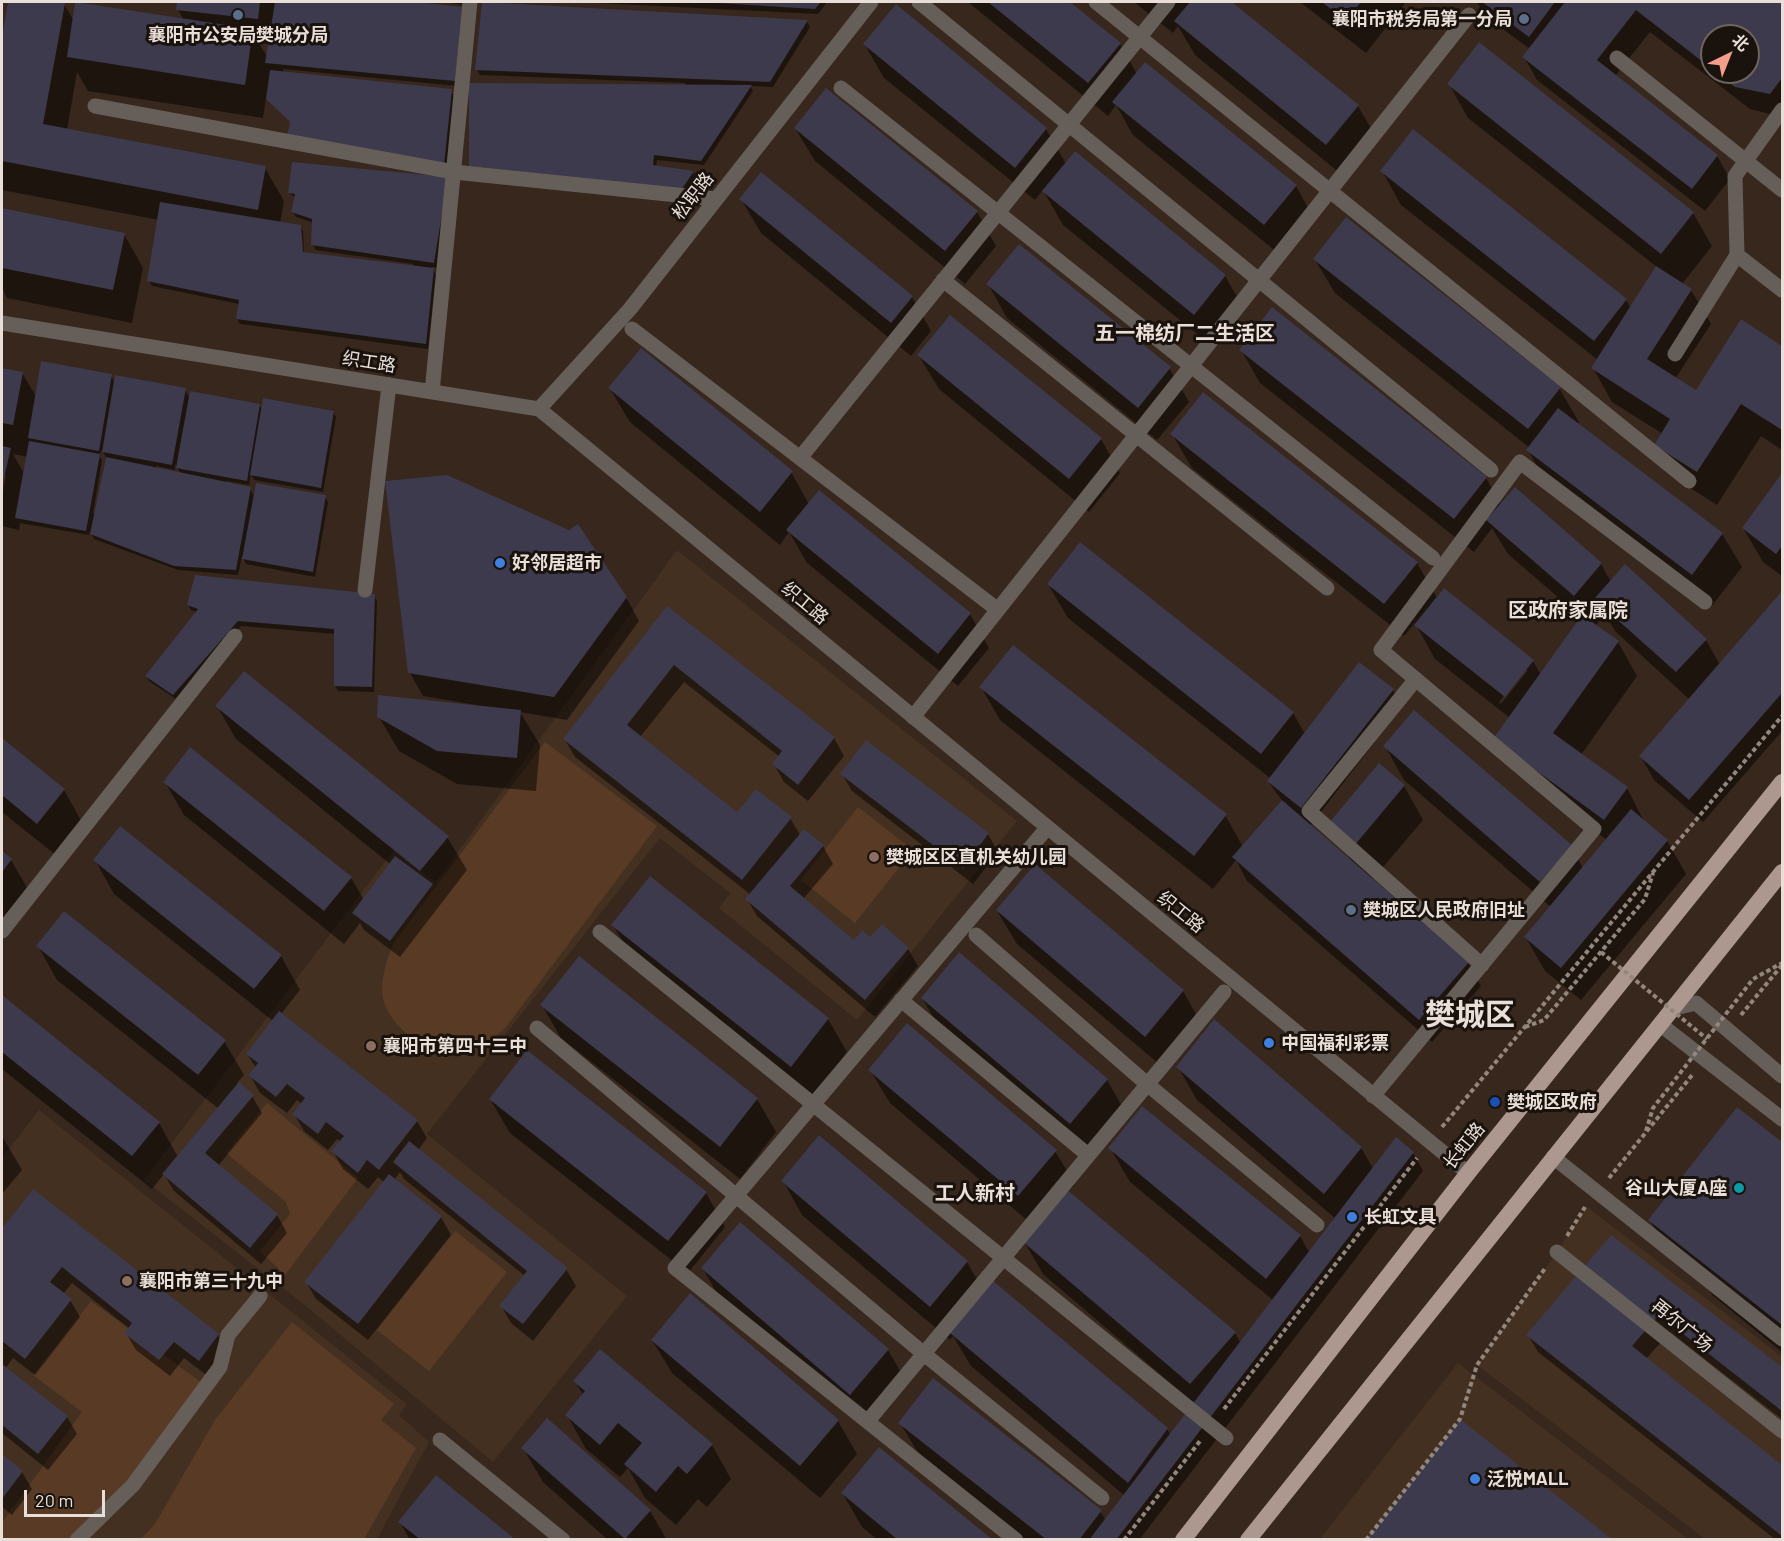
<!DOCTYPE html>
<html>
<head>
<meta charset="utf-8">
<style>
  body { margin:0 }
  #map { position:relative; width:1784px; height:1541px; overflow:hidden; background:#37271c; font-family:Barlow,"Noto Sans SC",sans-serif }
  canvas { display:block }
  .frame { position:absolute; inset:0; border:3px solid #eadfd8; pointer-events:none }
  .north { position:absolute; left:1700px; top:24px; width:60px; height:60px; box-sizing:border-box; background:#19120d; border:2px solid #6d645e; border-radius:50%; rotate:43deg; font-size:16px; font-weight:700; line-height:24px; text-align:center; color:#eadfd8 }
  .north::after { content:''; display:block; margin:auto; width:21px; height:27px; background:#f49d8b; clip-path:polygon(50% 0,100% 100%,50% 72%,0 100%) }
  .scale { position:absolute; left:24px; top:1490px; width:81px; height:27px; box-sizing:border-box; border:3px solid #eadfd8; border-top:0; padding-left:8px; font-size:18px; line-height:21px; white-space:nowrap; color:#eadfd8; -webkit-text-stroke:4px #19120d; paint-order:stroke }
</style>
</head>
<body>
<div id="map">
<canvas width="1784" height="1541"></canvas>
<div class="frame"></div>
<div class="north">北</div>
<div class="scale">20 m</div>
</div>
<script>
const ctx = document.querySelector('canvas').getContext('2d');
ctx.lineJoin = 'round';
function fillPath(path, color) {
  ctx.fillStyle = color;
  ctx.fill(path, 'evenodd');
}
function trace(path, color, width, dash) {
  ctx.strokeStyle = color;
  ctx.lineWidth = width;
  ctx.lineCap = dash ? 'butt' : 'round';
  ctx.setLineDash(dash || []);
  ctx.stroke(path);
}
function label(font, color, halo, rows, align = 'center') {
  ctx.font = font + ' Barlow,"Noto Sans SC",sans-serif';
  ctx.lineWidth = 6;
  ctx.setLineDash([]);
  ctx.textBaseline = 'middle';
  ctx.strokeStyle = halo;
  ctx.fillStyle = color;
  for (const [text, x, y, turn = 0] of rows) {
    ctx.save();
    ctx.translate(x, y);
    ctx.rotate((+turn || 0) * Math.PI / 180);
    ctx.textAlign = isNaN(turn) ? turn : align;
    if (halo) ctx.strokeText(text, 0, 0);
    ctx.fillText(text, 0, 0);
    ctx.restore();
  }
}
const built = new Path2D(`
  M677 550 1017 821 857 1020 719 908 730 893 660 838 427 1134 627 1296 493 1462 301 1302 144 1180 394 850 436 882Z
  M39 1110 407 1404 399 1415 429 1442 377 1539H2V1158Z
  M1586 1206 1782 1357V1539H1705L1477 1365 1557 1252Z
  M1458 1363 1688 1539 1319 1540Z`);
const green = new Path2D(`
  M545 742 657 826 506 1027C474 1057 450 1065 413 1038 403 1032 390 1018 386 1007 377 988 386 962 393 944Z
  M858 807 913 850 855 923 801 880Z
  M267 1103 358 1178 285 1275 260 1251 290 1214 286 1202 226 1153Z
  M455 1231 507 1272 429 1371 377 1330Z
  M91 1301 206 1386 133 1485 77 1539 2 1540V1523L82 1412 33 1375Z
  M292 1322 394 1404 381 1420 416 1448 364 1539H141L155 1524 215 1420Z`);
const shadow = new Path2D(`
  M10 2 64 4 74 21 184 20 178 10 179 2H274L276 6 277 2H403L461 8 457 86 283 69V72L451 91 454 96 446 170 292 124 266 98 263 118 88 91 77 72 67 130 265 168 284 201 280 223 300 226 303 231 304 254 412 267 413 264 316 250 313 245 314 223 296 217 293 212 296 198 289 193 450 183 437 268 432 267 436 275 428 349 240 324 237 319 239 304 152 286 149 280 159 220 2 190V45ZM257 40 270 42 268 58Z
  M440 2H465V5Z
  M577 2H827L818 14Z
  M968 2H1067L1120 44 1137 74 1296 186 1315 220 1284 258 1133 135 1116 105 1108 116Z
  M1134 2H1229L1358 106 1377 139 1346 178 1195 55 1178 26 1173 33Z
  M1300 2H1406L1366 53Z
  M1477 2H1782V117L1750 109 1650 32 1615 76 1717 156 1730 179 1705 211 1537 80 1524 57 1530 49 1485 16ZM1712 36H1748V72H1712Z
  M807 22 810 27 773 87 750 86 753 91 704 165 657 160 656 167 693 172 696 177 685 193 473 171 684 86 685 83 480 75 477 70Z
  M865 45 1046 129 1066 164 1225 276 1244 309 1213 347 1063 225 1043 190 1035 200 884 78Z
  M1449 84 1693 213 1712 246 1682 284 1691 290 1711 324 1675 379 1697 392 1742 321 1782 348V450L1761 436 1717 505 1675 478 1656 445 1663 434 1612 402 1593 368 1598 360 1401 205 1382 171 1626 300 1631 308 1657 267 1468 118Z
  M795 128 977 212 996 246 965 284 815 161Z
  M741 199 912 297 931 331 911 356 761 233Z
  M2 210 124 234 143 268 132 323 7 298 2 288Z
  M1315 260 1559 388 1579 422 1577 424 1722 534 1742 567 1711 607 1547 484 1528 450 1530 448 1335 293Z
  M988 284 1169 368 1189 402 1157 440 1007 318Z
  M1241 350 1486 478 1501 505 1601 564 1611 582 1706 640 1720 665 1782 593V731L1703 822 1654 780 1641 757 1690 700 1616 632 1605 615 1595 626 1618 642 1637 676 1581 755 1627 788 1645 823 1667 841 1686 874 1581 1000 1545 971 1526 938 1551 907 1404 780 1385 746 1570 846 1583 868 1607 840 1514 772 1495 739 1510 718 1435 659 1415 623 1404 636 1192 468 1172 434 1417 563 1437 598 1533 661 1541 675 1582 618 1508 554 1492 528 1474 552 1260 383ZM1524 670H1528L1501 704 1499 702Z
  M919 356 1101 439 1120 473 1089 512 939 389Z
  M2 369 22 373 37 398 111 376 115 383 185 390 190 398 259 405 263 411 333 412 336 417 323 492 254 480 251 474 249 485 226 481V484L250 489 255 497H325L328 502 315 577 246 564 242 556 238 575 178 570 94 539 90 531 89 535 20 523 19 530 2 526V497L6 475H3L2 483ZM102 450 106 457 95 514 93 513 102 461 99 455ZM13 454 28 457 25 475ZM175 464 181 474 156 469V466L175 470Z
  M610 389 791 472 809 504 970 614 989 648 958 686 807 563 789 532 780 545 630 422Z
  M1782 476V576L1763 562 1743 528Z
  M1048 584 1293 713 1305 734 1393 690 1402 707 1310 826 1351 861 1330 824 1404 786 1423 820 1372 880 1468 963 1481 986 1432 1042 1247 881 1236 860 1213 889 1000 720 981 687 1225 815 1243 847 1283 802 1268 781 1270 778 1068 618Z
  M374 596 377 601 374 692 338 691 335 686 336 634 241 626 176 699 149 681 146 676 197 612 191 610 188 605Z
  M626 597 639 621 567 720 520 712 540 745 536 791 457 784 399 751 379 717 476 707V705L423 696 410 673Z
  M668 608 834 738 844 756 808 801 784 782 774 764 780 757 684 682 640 737 738 814 790 818 800 835 804 831 823 846 833 864 803 899 854 942 871 940 908 949 918 966 875 1017 757 916 747 899 750 894 575 757 565 740Z
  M217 706 447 837 467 870 400 957 364 930 360 923 344 944 184 815 165 782 351 878 364 900 390 864 236 739Z
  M2 740 64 790 83 824 57 856 2 812Z
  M867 742 988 834 998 852 973 884 852 791 842 774Z
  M2 853 11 860 30 893 2 924Z
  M95 860 281 956 300 990 281 1014 417 1121 427 1138 418 1150 566 1269 576 1286 533 1341 511 1323 501 1306 525 1276 404 1179 400 1172 394 1180 441 1217 451 1235 368 1340 316 1299 306 1282 384 1182 378 1177 368 1189 343 1169 333 1151 341 1142 337 1139 328 1150 304 1131 294 1114 302 1104 297 1100 287 1113 260 1093 250 1075 256 1068 247 1054 273 1021 114 894Z
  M997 911 1183 991 1202 1025 1165 1069 1017 944Z
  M613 925 828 1019 847 1052 811 1099 632 958Z
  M38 946 224 1041 244 1075 237 1083 252 1096 262 1113 218 1166 277 1215 287 1233 261 1264 174 1191 164 1174 152 1189 2 1069V997L159 1123 178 1157 219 1109 57 980Z
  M922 998 1107 1080 1126 1113 1089 1157 942 1032Z
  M542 1005 757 1099 776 1132 740 1179 561 1038Z
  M1178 1067 1361 1148 1374 1170 1413 1153 1423 1171 1139 1540H1025L920 1456 900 1423 1100 1511 1106 1521 1125 1496 971 1366 953 1336 950 1340 802 1215 783 1181 820 1137 967 1262 984 1292 993 1282 1167 1429 1171 1436 1195 1404 1043 1274 1024 1241 1035 1227 890 1103 870 1070 1055 1151 1075 1184 1068 1192 1235 1333 1241 1344 1274 1301 1130 1182 1110 1148 1300 1236 1310 1254 1336 1219 1197 1100Z
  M490 1099 706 1193 725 1227 688 1273 510 1133Z
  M1737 1109 1782 1144V1352L1712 1295 1696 1268 1663 1243 1650 1220Z
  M2 1136 22 1170 2 1194Z
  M33 1191 218 1335 228 1353 209 1377 184 1358 170 1376 136 1350 126 1333 130 1329 72 1283 63 1294 70 1300 80 1317 35 1375 13 1358 5 1369 67 1417 77 1434 48 1470 2 1433V1231Z
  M1612 1237 1782 1369V1419L1670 1332 1646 1359 1782 1466V1540H1776L1538 1352 1528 1335Z
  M703 1269 888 1350 907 1383 870 1427 722 1302Z
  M652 1340 838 1421 857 1454 820 1498 672 1373Z
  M575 1381 712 1445 731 1479 707 1507 698 1499 676 1525 645 1498 628 1468 620 1477 586 1449 567 1415 583 1395Z
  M523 1448 650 1511 667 1540H608L543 1482Z
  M2 1456 22 1472 32 1489 12 1515 2 1507Z
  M843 1494 990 1540H878L862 1527Z
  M400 1522 514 1540H410Z`);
const building = new Path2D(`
  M8 2 65 3 43 124 266 166 258 210 2 161V37Z
  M75 2 253 29 245 85 67 57Z
  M177 2H260L258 19 176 10Z
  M275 2H417L462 7 455 81 265 63Z
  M482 2 808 20 770 82 475 70Z
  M703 2H821L815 9Z
  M988 2H1070L1121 43 1088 83Z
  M1190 2H1232L1359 105 1326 145 1174 21Z
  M1322 2H1361L1346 21Z
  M1482 2H1555L1529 37Z
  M1565 2H1782V78L1770 94 1735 87 1716 72H1748V36H1712V69L1636 10 1597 60 1718 155 1692 189 1522 57Z
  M896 4 1047 128 1015 168 863 44Z
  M1479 42 1694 212 1661 254 1447 84Z
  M1145 62 1297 185 1264 225 1112 102Z
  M270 70 452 89 444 165 287 136 290 122 266 99Z
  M469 83 752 85 701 161 654 155 653 165 694 171 682 189 469 166Z
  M826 88 978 211 945 251 794 128Z
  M1413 129 1627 299 1594 341 1380 171Z
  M1075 151 1226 275 1194 315 1042 191Z
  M292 162 448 177 434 263 311 245 312 219 291 212 295 194 288 193Z
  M761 172 913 296 891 323 739 199Z
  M160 202 301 225 303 252 434 268 426 344 236 319 239 300 147 281Z
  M2 208 125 233 113 290 2 268Z
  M1346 217 1561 387 1528 429 1313 259Z
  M1019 244 1171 367 1138 408 986 284Z
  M1656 266 1692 289 1647 359 1696 390 1741 319 1782 346V430L1741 404 1697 472 1654 445 1670 419 1591 368Z
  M1272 307 1487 477 1454 519 1239 350Z
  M950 315 1102 438 1069 479 917 355Z
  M641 348 793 471 760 512 608 388Z
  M41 361 112 374 99 451 28 438Z
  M2 368 23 372 13 425 2 423Z
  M115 375 186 388 172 465 102 452Z
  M190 391 260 404 247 481 176 468Z
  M1203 392 1418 562 1384 604 1170 434Z
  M263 398 334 411 321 488 250 475Z
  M1558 408 1723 533 1692 575 1526 450Z
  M29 441 100 454 86 531 15 518Z
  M2 446 11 448 2 486Z
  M106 457 251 487 236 570 174 566 90 534Z
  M1782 473V546L1776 554 1742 528Z
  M447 475 569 530 578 524 627 597 554 697 408 673 385 481Z
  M256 483 326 495 313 572 242 559Z
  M1515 487 1602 563 1574 596 1486 520Z
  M819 490 971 613 938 654 786 530Z
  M1080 542 1294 712 1261 754 1047 584Z
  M1625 564 1707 639 1676 672 1594 599Z
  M195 575 375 594 372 687 334 686V629L238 621 173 695 145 676 198 609 187 605Z
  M1444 588 1534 660 1505 697 1414 625Z
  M1782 591V693L1689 800 1639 756Z
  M667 606 835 737 798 785 772 764 782 751 674 665 627 725 737 812 756 789 792 817 742 880 563 739Z
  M1582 615 1619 641 1553 733 1628 787 1604 820 1493 739Z
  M1013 645 1227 814 1194 856 979 687Z
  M1359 662 1394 689 1301 808 1267 781Z
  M244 671 449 836 420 871 215 706Z
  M378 695 521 710 517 758 437 751 377 717Z
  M1414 710 1572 845 1540 882 1383 746Z
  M2 738 65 789 37 824 2 795Z
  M866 740 989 833 963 868 840 774Z
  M190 747 352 877 324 911 163 782Z
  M1379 763 1405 785 1354 846 1328 824Z
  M1282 800 1469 962 1419 1020 1232 857Z
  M1631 809 1668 840 1561 968 1524 937Z
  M120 826 282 955 254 989 93 860Z
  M804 829 824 845 790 886 854 940 862 930 870 937 882 924 909 948 865 1000 745 899Z
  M2 851 12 859 2 872Z
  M395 856 433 884 390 941 352 913Z
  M1035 864 1184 990 1145 1037 996 910Z
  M650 876 829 1018 791 1067 611 925Z
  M64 911 226 1040 198 1075 36 946Z
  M959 952 1108 1079 1070 1124 921 998Z
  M579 956 758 1098 720 1147 540 1005Z
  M2 995 160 1122 132 1156 2 1052Z
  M279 1011 418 1120 379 1170 367 1160 358 1173 331 1151 344 1136 326 1122 318 1134 292 1114 305 1098 287 1084 276 1097 248 1075 258 1063 246 1054Z
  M1214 1019 1362 1147 1324 1194 1176 1067Z
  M907 1023 1057 1150 1018 1196 868 1070Z
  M527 1050 707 1192 668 1241 489 1099Z
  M239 1082 254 1095 205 1153 278 1214 250 1248 162 1174Z
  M1142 1106 1301 1235 1266 1279 1108 1148Z
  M1737 1107 1782 1142V1325L1648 1220Z
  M819 1135 968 1261 930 1307 781 1181Z
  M1396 1137 1414 1152 1116 1540H1089Z
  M409 1141 568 1268 523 1324 499 1306 527 1271 393 1162Z
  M389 1174 442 1216 358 1324 304 1282Z
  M1065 1188 1236 1332 1190 1384 1022 1241Z
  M33 1189 219 1334 199 1361 174 1342 159 1360 124 1333 132 1323 62 1267 50 1282 72 1299 25 1359 2 1341V1229Z
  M740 1222 889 1349 850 1395 701 1268Z
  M1611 1235 1782 1367V1411L1659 1315 1632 1346 1782 1465V1536L1526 1335Z
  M992 1280 1168 1428 1128 1483 950 1333Z
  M690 1293 839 1420 800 1466 651 1340Z
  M600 1349 713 1444 687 1474 678 1466 656 1492 624 1464 642 1443 618 1423 600 1445 565 1415 585 1391 573 1381Z
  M2 1364 68 1416 38 1454 2 1425Z
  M933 1378 1102 1510 1079 1540H1047L898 1423Z
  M547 1418 651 1510 625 1539 521 1448Z
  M1460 1419 1613 1540H1366Z
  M879 1447 993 1540H898L841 1493Z
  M2 1454 23 1471 2 1499Z
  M436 1475 516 1540H421L398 1522Z`);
const path = new Path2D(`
  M1741 1015 1782 965
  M1525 1027 1544 1020 1645 899 1653 873
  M1442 1127 1782 716
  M1609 1178 1693 1074
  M1567 1236 1585 1207
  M1224 1409 1417 1158
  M1124 1540 1200 1441
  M1366 1540 1460 1419 1477 1365 1546 1267`);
const service = new Path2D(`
  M919 2 1491 470
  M1096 2 1689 481
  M1617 58 1782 190
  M841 88 1433 558
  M1737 255 1782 290
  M943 280 1327 588
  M632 329 998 610
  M1675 354 1737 255 1735 176 1782 110
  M800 458 1168 2
  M365 590 389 385
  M1416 679 1309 811 1482 965
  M913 717 1469 15
  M2 931 235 636
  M600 932 1226 1438
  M976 935 1147 1084 1317 1225
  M901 1000 1088 1155
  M1675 1008 1696 1003 1782 1076
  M1661 1025 1782 1119
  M537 1028 924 1354 1102 1498
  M1373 1096 1594 829 1381 650 1520 462 1705 602
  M868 1421 1224 992
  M440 1440 563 1540
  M77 1540 133 1485 220 1367 228 1335 260 1296
  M1016 1540 675 1268 1047 828`);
const pedestrian = new Path2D(`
  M1557 1252 1782 1431`);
const minor = new Path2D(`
  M95 106 454 172 716 199
  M2 323 539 409 1468 1173
  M432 392 470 2
  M539 409 630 309 871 2
  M1553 1157 1782 1339`);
const trunk = new Path2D(`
  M1183 1540 1468 1173 1782 782
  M1248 1540 1782 872`);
const pathBridge = new Path2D(`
  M1601 952 1707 1039
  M1646 1131 1653 1108 1753 979 1782 963`);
const markers = [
  [238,15,6,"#5c6f8a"],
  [1524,19,6,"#5c6f8a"],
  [500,563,6,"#3f7fe0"],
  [874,857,6,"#8d6e63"],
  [1351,910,6,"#5c6f8a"],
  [1269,1043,6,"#3f7fe0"],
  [371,1046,6,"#8d6e63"],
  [1495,1102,6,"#1a4fb4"],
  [1739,1188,6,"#0f9aa8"],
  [1352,1217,6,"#3f7fe0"],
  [127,1281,6,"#8d6e63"],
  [1475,1479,6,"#3f7fe0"]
];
const poiNames = [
  ["襄阳市税务局第一分局",1512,19,"right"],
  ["襄阳市公安局樊城分局",238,35,"center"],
  ["好邻居超市",512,563],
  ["樊城区区直机关幼儿园",886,857],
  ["樊城区人民政府旧址",1363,910],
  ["中国福利彩票",1281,1043],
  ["襄阳市第四十三中",383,1046],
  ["樊城区政府",1507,1102],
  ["谷山大厦A座",1727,1188,"right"],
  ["长虹文具",1364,1217],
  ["襄阳市第三十九中",139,1281],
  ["泛悦MALL",1487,1479]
];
const streetNames = [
  ["松职路",693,196,-52],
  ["织工路",369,362,9],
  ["织工路",805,603,40],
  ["织工路",1181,912,39],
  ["长虹路",1464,1146,-51],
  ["再尔广场",1682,1326,39]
];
const neighbourhoodNames = [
  ["五一棉纺厂二生活区",1185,333],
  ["区政府家属院",1568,610],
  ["工人新村",975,1193]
];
const townNames = [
  ["樊城区",1470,1015]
];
fillPath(built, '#433020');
fillPath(green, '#593b25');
fillPath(shadow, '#0007');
fillPath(building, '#3c3a4c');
trace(path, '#93867d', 4, [4.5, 3]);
trace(service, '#665e59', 15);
trace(pedestrian, '#665e59', 15);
trace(minor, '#665e59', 15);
trace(trunk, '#ac988e', 16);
trace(pathBridge, '#93867d', 4, [4.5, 3]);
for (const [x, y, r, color] of markers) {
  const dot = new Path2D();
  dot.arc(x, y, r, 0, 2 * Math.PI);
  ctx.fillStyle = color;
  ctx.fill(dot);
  trace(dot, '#19120d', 2);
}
label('bold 18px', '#eadfd8', '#19120d', poiNames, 'left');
label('18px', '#eadfd8', '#19120d', streetNames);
label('bold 20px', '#eadfd8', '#19120d', neighbourhoodNames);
label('bold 30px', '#eadfd8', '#19120d', townNames);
</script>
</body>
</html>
